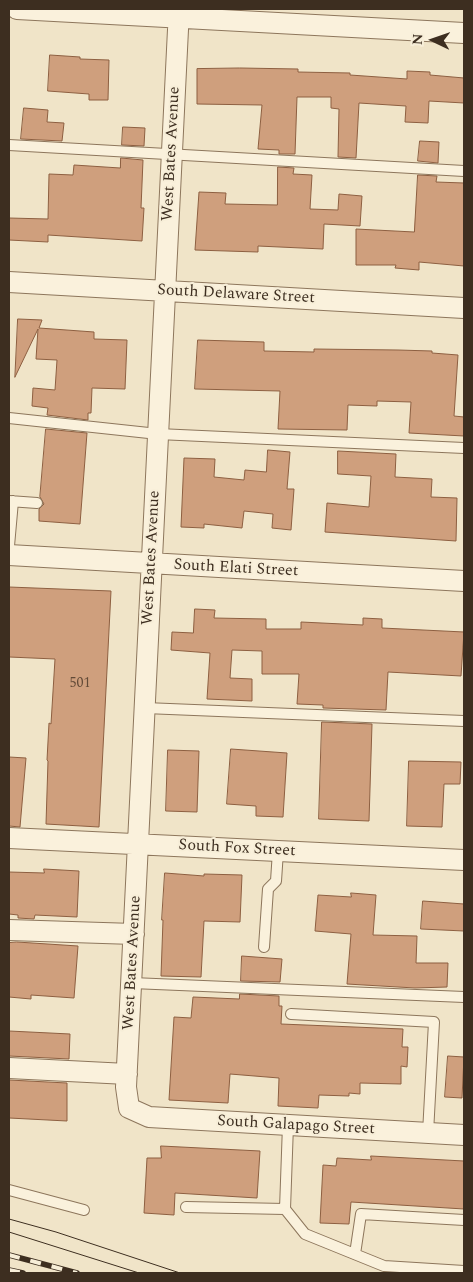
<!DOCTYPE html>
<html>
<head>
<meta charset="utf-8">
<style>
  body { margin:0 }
  #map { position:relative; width:473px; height:1282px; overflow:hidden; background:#f0e4c8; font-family:Spectral,serif }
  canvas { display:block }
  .frame { position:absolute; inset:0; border:10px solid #3d2e20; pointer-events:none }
  .north { position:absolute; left:408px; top:15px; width:50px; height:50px; -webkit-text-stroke:4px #f7eed8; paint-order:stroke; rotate:273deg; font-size:14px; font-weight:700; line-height:20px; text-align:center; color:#3d2e20 }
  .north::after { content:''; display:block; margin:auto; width:18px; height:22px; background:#3d2e20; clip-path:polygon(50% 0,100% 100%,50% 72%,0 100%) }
</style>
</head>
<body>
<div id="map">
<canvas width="473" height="1282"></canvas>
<div class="frame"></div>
<div class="north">N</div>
</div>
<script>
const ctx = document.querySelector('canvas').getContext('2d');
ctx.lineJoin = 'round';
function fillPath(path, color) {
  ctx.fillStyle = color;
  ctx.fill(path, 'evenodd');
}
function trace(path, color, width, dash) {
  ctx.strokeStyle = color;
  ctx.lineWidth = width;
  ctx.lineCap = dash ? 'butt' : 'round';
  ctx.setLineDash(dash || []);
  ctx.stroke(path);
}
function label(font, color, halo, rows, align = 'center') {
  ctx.font = font + ' Spectral,serif';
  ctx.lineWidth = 4;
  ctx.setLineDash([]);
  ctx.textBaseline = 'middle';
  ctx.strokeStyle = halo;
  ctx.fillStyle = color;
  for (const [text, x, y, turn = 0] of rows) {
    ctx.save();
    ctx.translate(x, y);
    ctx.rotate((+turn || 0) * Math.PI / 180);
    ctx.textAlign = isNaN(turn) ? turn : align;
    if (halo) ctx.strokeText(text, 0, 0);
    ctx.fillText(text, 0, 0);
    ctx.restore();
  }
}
const building = new Path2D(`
  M50 55 80 57V59L109 60 108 100H89V94L48 91Z
  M240 68 298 69V72L350 73V75L407 79V71L430 72V75L464 78V103L429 101 428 123 405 122 406 106 359 103 356 158 338 157 339 109 331 108V97H297L295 154H279V150L258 149 262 105 197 104V69Z
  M24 108 48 110 47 122 64 123 62 141 21 139Z
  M123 127 145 128 144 146 122 145Z
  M420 141 439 142 438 163 418 161Z
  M121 158 143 160 141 208H144L142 241 48 235V242L9 240V218L48 219 49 174 73 175 74 165 120 168Z
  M278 167 294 168 293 174 312 175 310 209 338 210 339 194 362 196 360 226 324 224 323 249 258 246V252L195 250 199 192 226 193 225 204 277 205Z
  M418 175 437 176 436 182 464 183V266L419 262V270L395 268 396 265H356V229L414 232Z
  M18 319 42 320 39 328 94 332V339L127 340 125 389 92 388 91 413H88V420L47 415 48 408 32 406 33 388 55 390 57 360 36 359 38 329 15 377Z
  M198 340 264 342V351L314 352V349L398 350 432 351V353L458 355 454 416 464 417V436L409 433 411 402 377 401V406L348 405 347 430 278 429 280 391 195 389Z
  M46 429 87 433 80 524 39 521V509L44 504 40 497Z
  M268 450 290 452 287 489H294L291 530 272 528 273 514 244 511 242 528 204 524V528L181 527 184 458 215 459 214 477 244 480 245 470 266 472Z
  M338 451 396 454 395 477 432 479 431 497 457 498 456 541 325 532 327 503 369 507 371 476 338 474Z
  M9 587 111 591 99 827 46 824 48 761 47 760 49 723 51 724 55 659 9 657Z
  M195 609 215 610 214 618 266 619V629H301V622L363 625V618L382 619V628L464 632 461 676 388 672 386 710 323 708V705L297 704 299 674H262V651L232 650 230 678 252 679V701L207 699 210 653 171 650 172 632 193 633Z
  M322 722 372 724 369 821 319 819Z
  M231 749 287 753 283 817 256 816V806L227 804Z
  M168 750 199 751 197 812 166 811Z
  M9 757 26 758 20 827 9 826Z
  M409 761 461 762 460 784H444L442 827 407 826Z
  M44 869 79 871 77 917 35 915 34 919 18 918V915L9 914V872L44 873Z
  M165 873 204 876V874L242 875 240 922 204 921 201 977 161 976 163 920H162Z
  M351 893 376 895 373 935 417 936 416 963H448L447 987 415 988 347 984 351 934 315 931 318 895 351 897Z
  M423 901 464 904V931L421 929Z
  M17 942 78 946 74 998 31 995V999L9 997V943Z
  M242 956 282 959 280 982 241 981Z
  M240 994 279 996V1006H282L281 1024 403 1029 402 1047H408L407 1067 401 1066V1084L360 1083V1094L349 1093V1096L319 1095 318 1108 278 1106 279 1078 230 1074 228 1103 169 1100 174 1017 191 1018 193 997 239 999Z
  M9 1031 70 1034 69 1059 9 1056Z
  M448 1056 464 1057 462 1098 445 1097Z
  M9 1080 67 1083V1121L9 1118Z
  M161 1146 260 1151 257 1198 175 1193 174 1215 144 1213 147 1158H161Z
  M371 1156 464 1161V1209L351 1202 349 1224 320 1223 323 1165 336 1166 337 1158 371 1160Z`);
const service = new Path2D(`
  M9 145 464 171
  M9 418 158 434 464 448
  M9 501 37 503
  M9 546 13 501
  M145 708 464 721
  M264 947 268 889 276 881 278 851
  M132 983 464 997
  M291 1014 434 1022 428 1133
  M288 1125 285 1209 305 1234 384 1266 464 1271
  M9 1190 84 1210
  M186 1207 285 1209
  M355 1254 361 1214 464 1220`);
const minor = new Path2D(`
  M17 9 464 33
  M179 9 126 1087 129 1108 149 1117 464 1135
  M9 282 464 308
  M9 555 464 581
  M9 838 464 860
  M9 930 134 934
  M9 1068 127 1074`);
const tram = new Path2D(`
  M9 1219 56 1232 180 1273
  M9 1232 139 1273`);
const rail = new Path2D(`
  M9 1255 77 1273
  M9 1270 23 1273`);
const numberNames = [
  ["501",80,684]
];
const streetNames = [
  ["West Bates Avenue",172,154,-87],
  ["South Delaware Street",236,295,3],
  ["West Bates Avenue",152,558,-87],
  ["South Elati Street",236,569,3],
  ["South Fox Street",237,849,3],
  ["West Bates Avenue",133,963,-87],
  ["South Galapago Street",296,1126,3]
];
fillPath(building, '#cf9f7d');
trace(building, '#8d5f41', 1);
trace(service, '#8d765c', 12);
trace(minor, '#8d765c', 22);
trace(service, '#faf1dc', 10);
trace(minor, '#faf1dc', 20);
trace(tram, '#3d2e20', 1);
trace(rail, '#3d2e20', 5.5);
trace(rail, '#f7eed8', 4, [11]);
label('14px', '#624a37', null, numberNames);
label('16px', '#3d2e20', '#f7eed8', streetNames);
</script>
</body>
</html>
